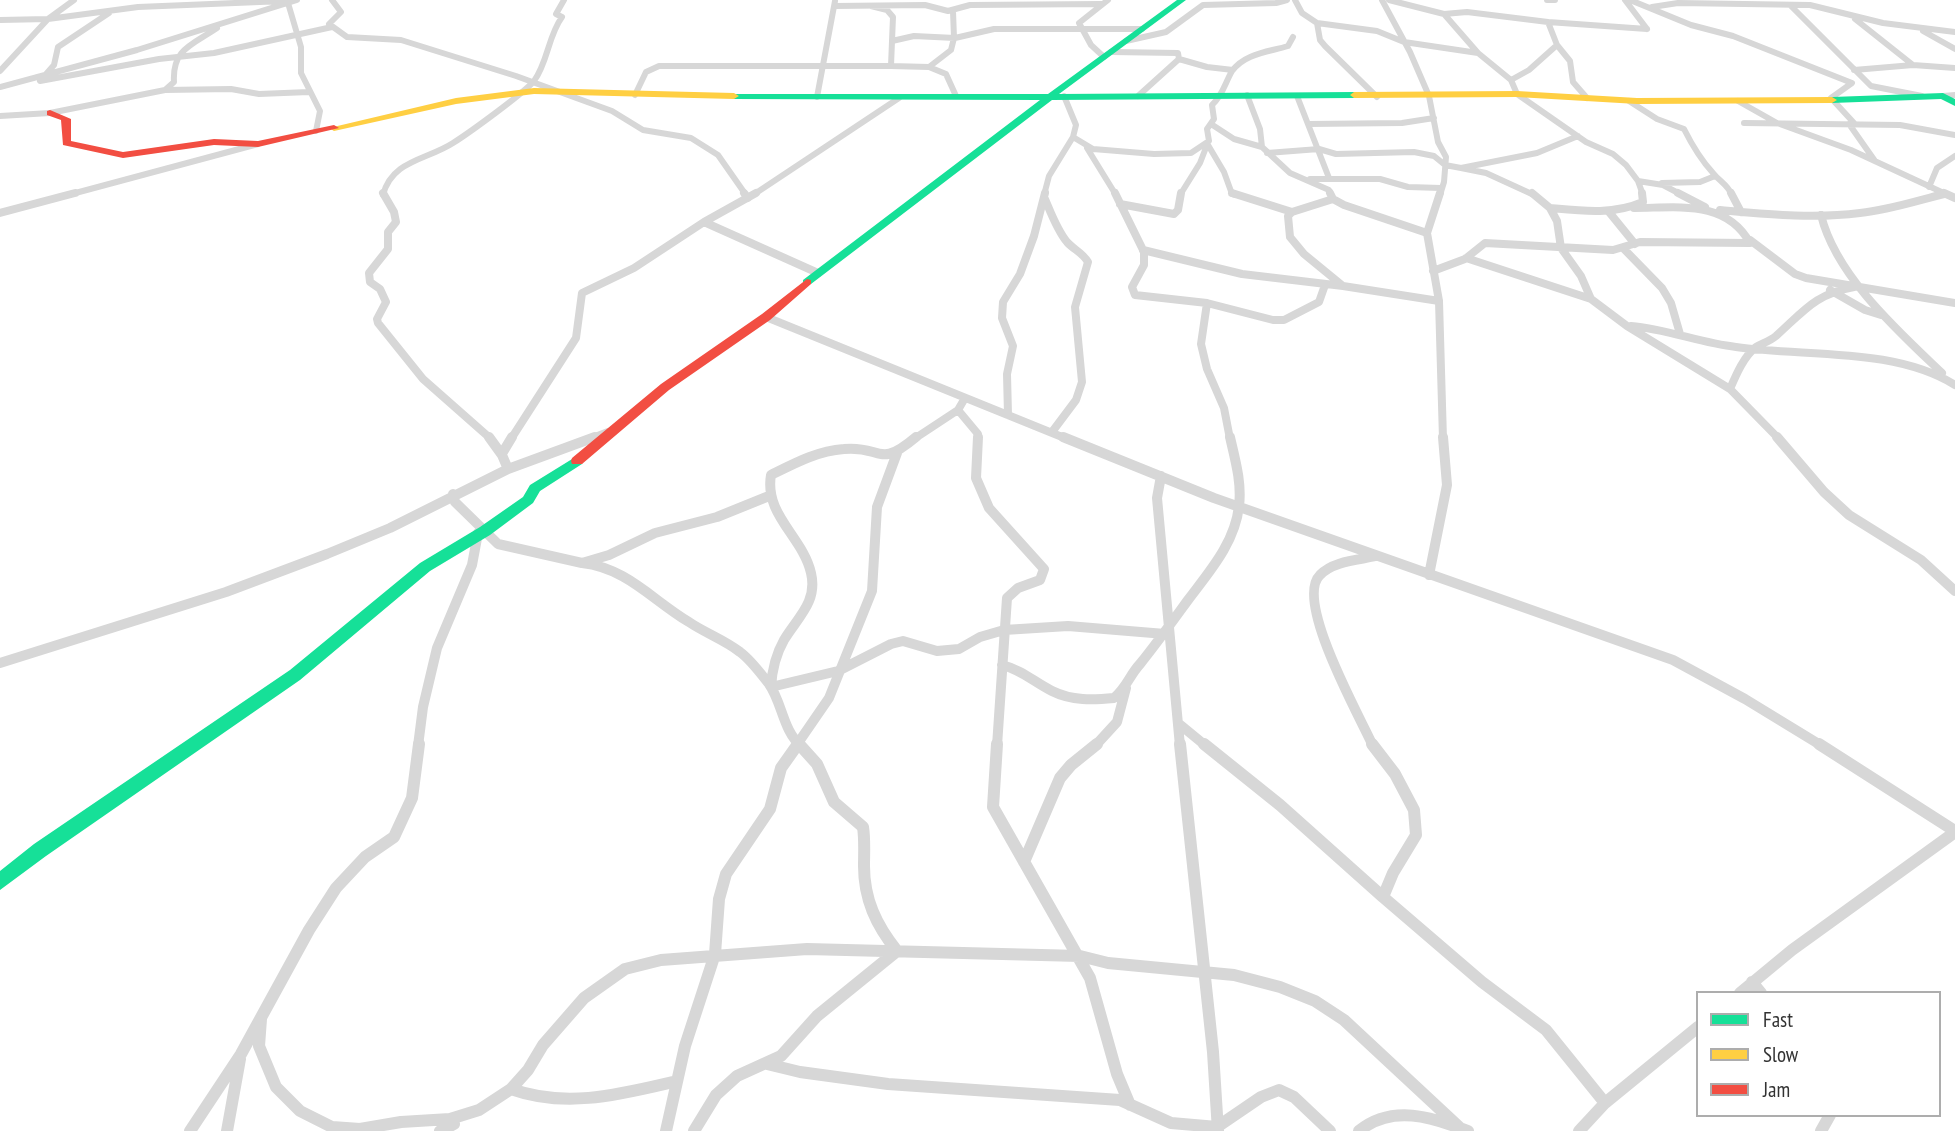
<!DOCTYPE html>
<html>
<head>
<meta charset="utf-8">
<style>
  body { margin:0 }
  #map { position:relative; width:1955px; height:1131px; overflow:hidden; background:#fff; font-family:"PT Sans Narrow",sans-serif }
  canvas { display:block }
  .legend { position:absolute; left:1696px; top:991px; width:245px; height:126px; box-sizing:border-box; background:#fff; border:2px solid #adadad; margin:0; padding:9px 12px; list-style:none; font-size:21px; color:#333 }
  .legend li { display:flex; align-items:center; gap:14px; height:35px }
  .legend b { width:35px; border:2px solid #adadad }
</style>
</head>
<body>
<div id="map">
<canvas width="1955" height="1131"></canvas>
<ul class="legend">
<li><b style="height:9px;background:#16e098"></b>Fast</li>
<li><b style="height:9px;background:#ffcf43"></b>Slow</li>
<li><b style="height:9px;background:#f24e42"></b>Jam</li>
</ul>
</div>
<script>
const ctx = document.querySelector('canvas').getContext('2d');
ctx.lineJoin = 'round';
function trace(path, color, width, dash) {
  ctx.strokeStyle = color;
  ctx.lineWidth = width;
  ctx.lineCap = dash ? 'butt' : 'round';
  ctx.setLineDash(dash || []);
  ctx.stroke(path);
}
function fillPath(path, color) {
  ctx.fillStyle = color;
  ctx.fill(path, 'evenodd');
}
const streetFar3 = new Path2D(`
  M332 0 341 12 329 24 347 37 401 40 516 76 612 111 643 130 691 138 718 155 746 195
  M1295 0 1302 13 1317 23 1320 40 1325 46 1377 97
  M1382 0 1410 52 1429 96 1438 142 1446 157 1444 182 1440 195
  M1389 0 1444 14 1478 53
  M1547 0H1555
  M1625 0 1647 29
  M1630 0 1691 25 1733 36 1852 83 1831 98 1854 123
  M835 6 925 5 948 11 970 5 1101 4
  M871 6 887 10 893 17 892 41 914 36 955 38 994 29H1142
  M1791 6 1871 86 1922 96
  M1652 7 1678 3 1810 5 1883 23 1955 32
  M953 11 954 38 951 50 929 67 946 74 956 96
  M109 13 58 47 54 65 40 81 159 59 214 53 332 27
  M1444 14 1467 12 1548 22
  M0 20 48 19 138 7 284 1 288 3 301 47V73L320 111 316 131
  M1317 23 1377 31 1404 42 1478 53 1511 80 1517 94 1586 142 1613 154 1626 165 1638 181 1643 195
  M1923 31 1955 49
  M892 41 891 66 929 67
  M1126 41 1166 32 1203 5 1276 3 1287 0
  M1557 45 1570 61 1573 82 1587 98
  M1111 52 1178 53 1179 59 1138 96
  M1104 57 1091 45 1079 23 1108 0
  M1179 59 1207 67 1233 70
  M1913 65 1955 68
  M1854 70 1913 65 1855 19
  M0 71 48 19 74 0
  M1511 80 1529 70 1557 45 1548 22 1647 29
  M0 87 137 50 297 0
  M165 90 231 89 259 94 309 92
  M635 95 646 72 659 66H891
  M1247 95 1260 129 1262 147 1290 173 1329 190 1331 195
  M1297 96 1329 178
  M1943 96 1955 95
  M817 97 835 1
  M1629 101 1657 119 1684 129C1692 145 1701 160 1713 173 1720 182 1727 184 1732 195
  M1738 101 1777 123 1851 150 1948 195
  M0 116 50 113 165 90 174 82C172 49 192 45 217 28
  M1744 123 1900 125 1955 135
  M1211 124 1234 139 1262 147
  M1309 124 1402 123 1434 118
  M1849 124 1875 161
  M1073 137 1093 149 1154 154 1191 153 1209 141 1207 129 1214 119 1212 105C1223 95 1225 83 1232 71 1245 53 1269 52 1288 46L1293 37
  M1208 145 1224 172 1232 194 1236 195
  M1087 148 1116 195
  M1267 153 1319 149 1336 154 1414 152 1434 156 1445 165 1461 168 1537 153 1578 136
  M1461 168 1486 173 1534 195
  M1310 179H1380L1408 187 1441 188
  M1638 181 1663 185 1682 195
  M1662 183 1700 182 1715 176
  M1929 187 1937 168 1955 156
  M68 195 258 144
  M383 195C392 160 427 160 453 143 469 133 524 93 534 81 548 62 548 36 562 17L556 14 564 0
  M753 195 899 98
  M1044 195 1049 176 1073 137 1076 125 1064 96
  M1180 195 1200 163 1207 145
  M1941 195 1944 194`);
const streetFar2 = new Path2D(`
  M383 193 394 212 396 222 388 232V249L369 273 370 282 380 289 386 302 377 319 378 323 423 379 491 439
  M744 193 748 198
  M756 193 704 222 818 273
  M1115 193 1144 252V265L1132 287 1135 295 1207 303 1201 344 1207 369 1224 408 1230 439
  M1232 193 1292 212
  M1330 193 1333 199 1344 205 1427 233
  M1440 193 1427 233 1439 301 1443 439
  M1532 193 1550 208 1557 221 1561 248 1581 276 1591 299 1627 326 1730 389
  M1678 193 1705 207
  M1731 193 1741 212
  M1944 193 1955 198
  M1045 199C1051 213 1057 230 1067 242 1074 250 1082 252 1088 262L1075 307 1082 382 1076 400 1052 432
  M1333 199 1292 212 1288 216 1290 237 1304 254 1343 286 1439 301
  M1120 204 1174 214 1178 210 1181 193
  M1550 208C1582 211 1613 215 1643 202L1642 193
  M1720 210C1766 214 1813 219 1860 213 1889 210 1916 201 1944 194
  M1609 212 1635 244
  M0 213 75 193
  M1821 215C1836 276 1898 331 1942 373
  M1750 240 1795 274 1806 278 1955 303
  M1623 248 1662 288 1671 303 1680 334
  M1143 250 1242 274 1343 286
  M1466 258 1591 299
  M1433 271 1465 259 1485 243 1613 250 1640 242 1750 243C1726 199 1677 208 1634 208
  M1830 290 1865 310 1881 315
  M1207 303 1273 320H1284L1319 302 1325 285
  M766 317 1067 439
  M1631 326C1667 329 1700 343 1736 347 1805 357 1894 347 1955 385
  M958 410 978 434V439
  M1008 415 1007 374 1013 346 1002 318 1003 302 1020 274 1034 236 1045 193
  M511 439 576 338 582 293 634 268 704 222
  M590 439 608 432
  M914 439 958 410 965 398
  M1779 439 1730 389C1736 375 1744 356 1756 347 1763 343 1770 341 1776 336 1804 311 1815 294 1854 287`);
const streetFar1 = new Path2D(`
  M489 437 502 455 508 469
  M916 437C877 470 882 445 844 449 817 451 795 463 771 475 764 515 803 537 811 573 818 602 797 618 784 640 776 654 772 671 771 687L838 671 891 644 903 641 937 651 959 649 980 637 1004 630 1068 626 1165 634
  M978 437 976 478 989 508 1044 569 1040 580 1018 588 1007 598 997 746
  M1063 437 1214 498 1673 660 1745 699 1822 746
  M1777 437 1824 492 1849 515 1921 560 1955 591
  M503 452 512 437
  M1161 476 1157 498 1180 746
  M453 494 455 502 498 544 582 563 609 555 655 533 717 517 769 496
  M582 563C627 568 652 600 689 622 705 633 725 640 740 652 751 660 761 674 769 684 782 702 783 731 801 746
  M1429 575 1447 485 1443 437
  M0 663 226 592 327 554 390 528 508 469 595 437
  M1002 665C1022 670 1034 682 1052 691 1072 701 1093 700 1114 698 1127 687 1129 676 1140 664 1157 643 1172 622 1188 600 1209 572 1235 543 1239 506 1242 483 1235 459 1230 437
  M1178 723 1206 746
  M418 746 423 707 437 648 472 565 478 533
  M796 746 829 698 872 591 877 507 897 453
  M1095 746 1117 722 1126 688
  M1373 746C1359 715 1294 600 1320 575 1333 561 1359 560 1376 556`);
const street = new Path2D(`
  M997 744 993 807 1090 978 1117 1074 1130 1105
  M1180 744 1213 1052 1218 1131
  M1204 744 1280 805 1383 897
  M1372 744 1395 774 1414 810 1416 835 1393 873 1383 897 1482 982 1546 1030 1605 1103 1579 1131
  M1819 744 1955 831
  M1024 862 1060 778 1071 765 1097 744
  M1752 982 1761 993
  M1740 993 1792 950 1955 832
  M261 1019 259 1046 276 1087 300 1111 332 1127 360 1129 401 1122 450 1119 479 1110 511 1089 528 1070 543 1045 584 998 625 969 661 960 807 949 1080 956 1108 963 1234 975 1280 987 1315 1001 1344 1020 1460 1128
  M767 1064 800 1072 888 1084 1120 1100 1171 1123 1217 1127 1261 1097 1279 1090 1294 1097 1330 1131
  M511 1089C567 1109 621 1094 677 1081
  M1605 1103 1698 1027
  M190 1131 241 1054 309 930 336 888 365 857 394 837 412 798 419 744
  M227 1131 240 1059
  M440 1131 454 1124
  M666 1131 685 1046 715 954 719 899 726 874 770 809 781 768 798 744
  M694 1131 716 1095 737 1076 781 1056 817 1016 897 951C876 925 864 899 864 866 864 853 865 840 863 827L834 802 817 764 799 744
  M1359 1131C1392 1104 1432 1117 1468 1131
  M1821 1131 1830 1115`);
const fast = new Path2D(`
  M1177 0H1186L1059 94 1354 92 1358 95 1354 98 1052 100 811 284H803V280L1040 100 734 99 729 96 731 94H1048Z
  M1943 93 1955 99V106L1941 99 1832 103 1827 100 1832 97Z
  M577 456 582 458 583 461 582 464 540 491 533 503 490 535 430 571 300 680 46 856 0 890V871L34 844 290 670 420 563 480 527 523 497 530 485Z`);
const slow = new Path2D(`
  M534 88 734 93 739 96 734 99 534 94 456 104 334 131 329 128 456 98Z
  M1517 91 1637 98 1832 97 1837 100 1832 103 1637 104 1517 97 1354 98 1350 95 1354 92Z`);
const jam = new Path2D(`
  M50 110 71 119V141L123 152 214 139 258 141 334 125 339 128 258 147 214 145 123 158 63 145 61 120 47 115V111Z
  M807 279 811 280V284L770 320 669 390 582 464H572L571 461 572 458 661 384 762 314Z`);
trace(streetFar3, '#d7d7d7', 6);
trace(streetFar2, '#d7d7d7', 8);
trace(streetFar1, '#d7d7d7', 10);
trace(street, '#d7d7d7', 12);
fillPath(fast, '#16e098');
fillPath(slow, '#ffcf43');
fillPath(jam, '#f24e42');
</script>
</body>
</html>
